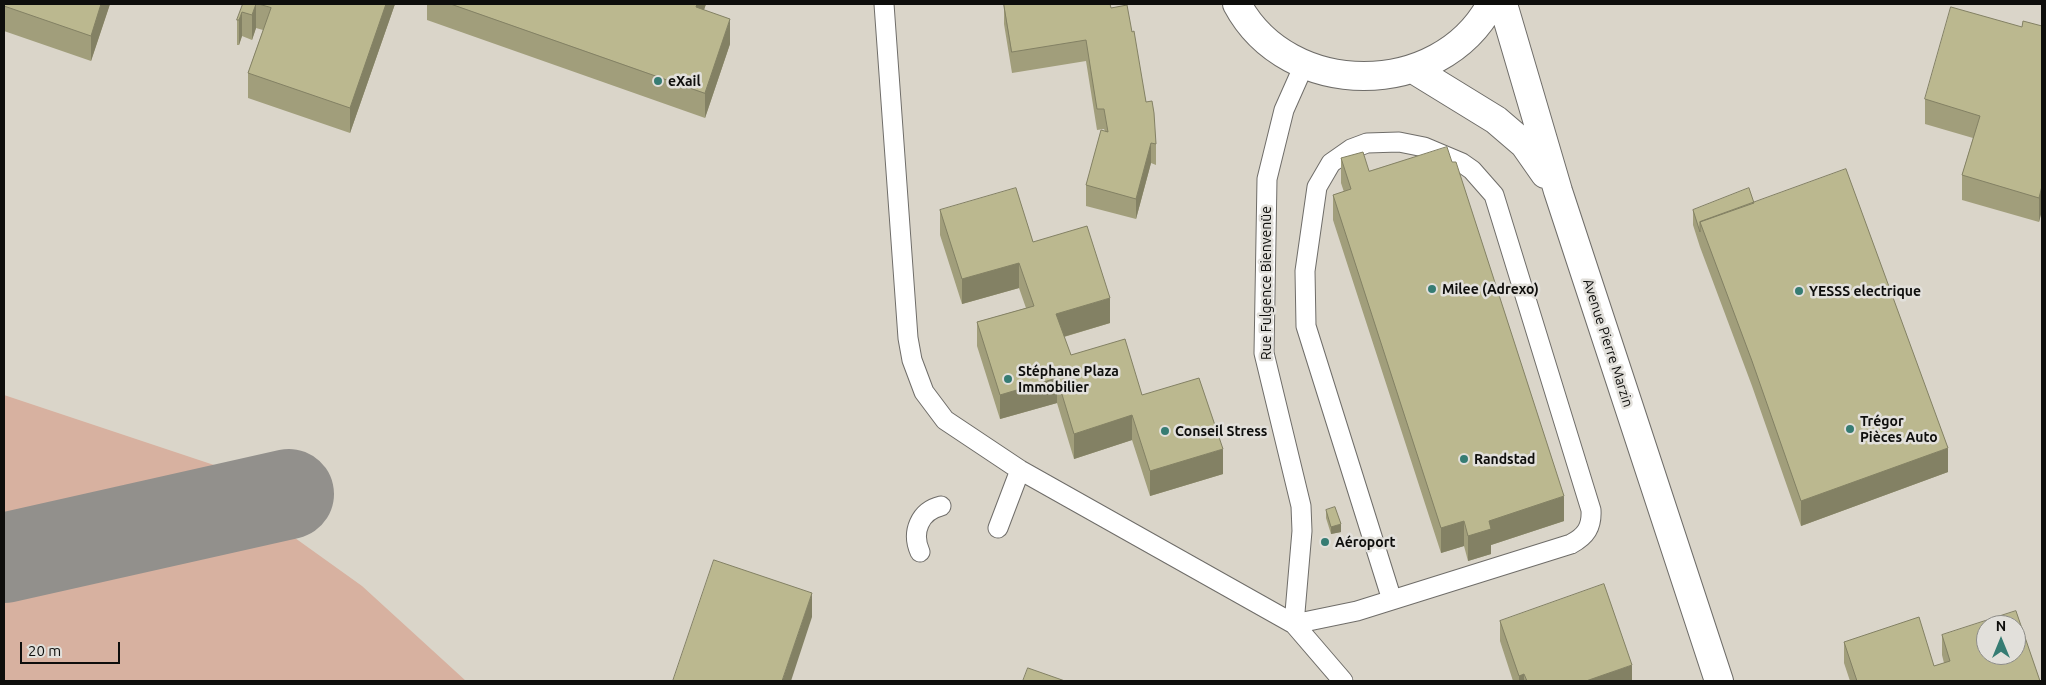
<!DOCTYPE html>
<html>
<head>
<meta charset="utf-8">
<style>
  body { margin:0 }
  #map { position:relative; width:2046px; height:685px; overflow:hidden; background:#e2e0db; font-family:Ubuntu,sans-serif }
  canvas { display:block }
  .frame { position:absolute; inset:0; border:5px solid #0e0e0c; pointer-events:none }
  .north { position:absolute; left:1976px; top:615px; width:50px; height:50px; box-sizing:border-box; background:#e2e0db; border:1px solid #8d8c88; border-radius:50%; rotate:0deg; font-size:14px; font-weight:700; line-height:20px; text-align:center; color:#0e0e0c }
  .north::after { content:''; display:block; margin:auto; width:18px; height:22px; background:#367c73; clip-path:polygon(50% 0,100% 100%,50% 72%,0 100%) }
  .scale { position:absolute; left:20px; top:642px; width:100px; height:22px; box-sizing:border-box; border:2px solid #0e0e0c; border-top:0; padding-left:6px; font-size:15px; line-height:18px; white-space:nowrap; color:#0e0e0c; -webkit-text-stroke:4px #e2e0db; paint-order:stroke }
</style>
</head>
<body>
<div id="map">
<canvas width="2046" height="685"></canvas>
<div class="frame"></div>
<div class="north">N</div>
<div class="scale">20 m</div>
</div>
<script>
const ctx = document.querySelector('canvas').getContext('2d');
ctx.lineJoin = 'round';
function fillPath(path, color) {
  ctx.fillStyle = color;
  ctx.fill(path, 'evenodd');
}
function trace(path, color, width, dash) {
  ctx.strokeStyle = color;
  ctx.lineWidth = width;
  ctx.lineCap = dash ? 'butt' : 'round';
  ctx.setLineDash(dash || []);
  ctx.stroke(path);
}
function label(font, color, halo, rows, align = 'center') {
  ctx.font = font + ' Ubuntu,sans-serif';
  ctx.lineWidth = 5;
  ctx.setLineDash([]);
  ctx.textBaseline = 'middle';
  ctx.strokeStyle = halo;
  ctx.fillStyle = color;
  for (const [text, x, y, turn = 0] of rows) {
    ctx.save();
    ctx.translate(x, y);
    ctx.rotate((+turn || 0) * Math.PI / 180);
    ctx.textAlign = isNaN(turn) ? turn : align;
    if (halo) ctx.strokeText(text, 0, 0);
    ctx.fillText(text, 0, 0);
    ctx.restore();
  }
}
const built = new Path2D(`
  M4 4H2042V681H4ZM1986 625H2016V655H1986Z`);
const green = new Path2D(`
  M4 395 235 472 4 526Z
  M252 519 295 538 362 586 466 681H4V575Z`);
const taxiway = new Path2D(`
  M4 558 289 494`);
const lane = new Path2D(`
  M884 4 908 338 912 360 924 392 945 420 1020 470 1294 624 1343 681
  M998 528 1020 470
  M920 552C911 532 920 511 941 506
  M1294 624 1357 611 1571 544C1586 536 1592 527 1591 510L1494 195 1472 170 1462 163 1424 147 1399 142 1367 143 1351 149 1331 163 1317 187 1305 271 1306 326 1392 600
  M1294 624 1302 531 1301 506 1264 353 1267 179 1284 110 1304 65`);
const secondary = new Path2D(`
  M1237 4C1288 100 1440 100 1491 4
  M1503 4 1558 191 1719 681
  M1413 69 1496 120 1524 144 1545 174`);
const wall = new Path2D(`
  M4 4H110L91 61 4 31Z
  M243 4H395L350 133 248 98V73L263 30 256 28 252 40 242 36 239 45H237V20Z
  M427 4H706L704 10 730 44 705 118 427 20Z
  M1004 4 1111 8 1132 32 1146 102 1156 144V165L1151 163 1136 219 1086 206V185L1105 131 1104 129 1097 130 1086 61 1012 73 1004 24Z
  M2042 26V210L2039 222 1962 200V175L1973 138 1925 124V99L2022 27Z
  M1341 158 1369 171 1564 521 1491 545V554L1468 561 1464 546 1441 553 1333 220V195L1344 192 1341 183Z
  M1754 203 1948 472 1801 526 1752 386 1700 247 1693 225V210Z
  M940 210 1033 242 1110 323 1064 337 1071 355 1142 395 1223 474 1150 496 1132 440 1074 459 1057 403 1000 419 977 346V322L1026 308 1019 288 962 304 940 235Z
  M1326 510 1341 532 1331 534 1326 518Z
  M1500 621 1632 681H1513L1500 641Z
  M1942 635 2040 681H1850L1844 663V642L1934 666 1944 663 1942 655Z`);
const shadedWall = new Path2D(`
  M101 4H110L91 61V36Z
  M256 4V28L252 40V15Z
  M386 4H395L350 133V108Z
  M697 4H706L696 32V7Z
  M242 12V36L239 45V20Z
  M730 19V44L705 118V93Z
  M1151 143V163L1136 219V199Z
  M2042 186V210L2039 222V198Z
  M1019 263V288L962 304V279Z
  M1110 298V323L1056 339V314Z
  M1057 378V403L1000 419V395Z
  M1132 415V440L1074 459V434Z
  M1948 448V472L1801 526V501Z
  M1223 449V474L1150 496V471Z
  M1564 496V521L1491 545V554L1468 561V536L1489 521Z
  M1464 521V546L1441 553V528Z
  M1341 524V532L1331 534V527Z
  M812 593V617L791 681H782Z
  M1632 665V681H1586Z
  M1524 674V681H1519V676Z`);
const building = new Path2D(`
  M4 4H101L91 36 4 6Z
  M243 4H256L252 15 242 12 239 20H237Z
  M259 4H386L350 108 248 73 271 8Z
  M451 4H697L696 7 730 19 705 93Z
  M1004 4H1110L1111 8 1127 5 1132 32 1134 31 1146 102 1152 101 1154 113 1156 144 1151 143 1136 199 1086 185 1101 130 1108 132 1104 109H1097L1086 40 1012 52Z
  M1951 7 2022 27 2023 21 2042 26V186L2039 198 1962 175 1980 116 1925 99Z
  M1447 147 1452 162H1456L1564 496 1489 521 1491 529 1468 536 1464 521 1441 528 1333 195 1351 189 1341 158 1363 152 1369 171Z
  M1846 169 1948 448 1801 501 1752 361 1700 222Z
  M1016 188 1033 242 1087 226 1110 298 1056 314 1071 355 1125 339 1142 395 1199 378 1223 449 1150 471 1132 415 1074 434 1057 378 1000 395 977 322 1034 306 1019 263 962 279 940 210Z
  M1749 188 1754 203 1700 222V232L1693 210Z
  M1335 507 1341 524 1331 527 1326 510Z
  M714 560 812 593 782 681H673Z
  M1604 584 1632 665 1586 681H1527L1524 674 1519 676 1500 621Z
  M2016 611 2040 681H1857L1844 642 1919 617 1934 666 1950 661 1942 635ZM1986 625H2016V655H1986Z
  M1028 668 1065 681H1023Z`);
const markers = [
  [658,81,5,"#367c73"],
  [1432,289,5,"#367c73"],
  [1799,291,5,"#367c73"],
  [1008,379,5,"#367c73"],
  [1850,429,5,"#367c73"],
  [1165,431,5,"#367c73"],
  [1464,459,5,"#367c73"],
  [1325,542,5,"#367c73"]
];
const poiNames = [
  ["eXail",668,81],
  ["Milee (Adrexo)",1442,289],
  ["YESSS electrique",1809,291],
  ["Stéphane Plaza",1018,371],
  ["Immobilier",1018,387],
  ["Trégor",1860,421],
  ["Pièces Auto",1860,437],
  ["Conseil Stress",1175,431],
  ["Randstad",1474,459],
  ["Aéroport",1335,542]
];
const streetNames = [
  ["Rue Fulgence Bienvenüe",1266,283,-90],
  ["Avenue Pierre Marzin",1608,343,72]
];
fillPath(built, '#dad5c9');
fillPath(green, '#d7b1a0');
trace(taxiway, '#92908c', 90);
trace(lane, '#6f6d69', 21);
trace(secondary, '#6f6d69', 30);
trace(lane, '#fff', 19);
trace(secondary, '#fff', 28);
fillPath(wall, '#a19e7b');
fillPath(shadedWall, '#838164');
fillPath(building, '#bbb88f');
trace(building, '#838164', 1);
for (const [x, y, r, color] of markers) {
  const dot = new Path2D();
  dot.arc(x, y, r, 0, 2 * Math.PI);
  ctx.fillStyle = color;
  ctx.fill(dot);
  trace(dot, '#e2e0db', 2);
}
label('bold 14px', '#0e0e0c', '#e2e0db', poiNames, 'left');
label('14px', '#0e0e0c', '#e2e0db', streetNames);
</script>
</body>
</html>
